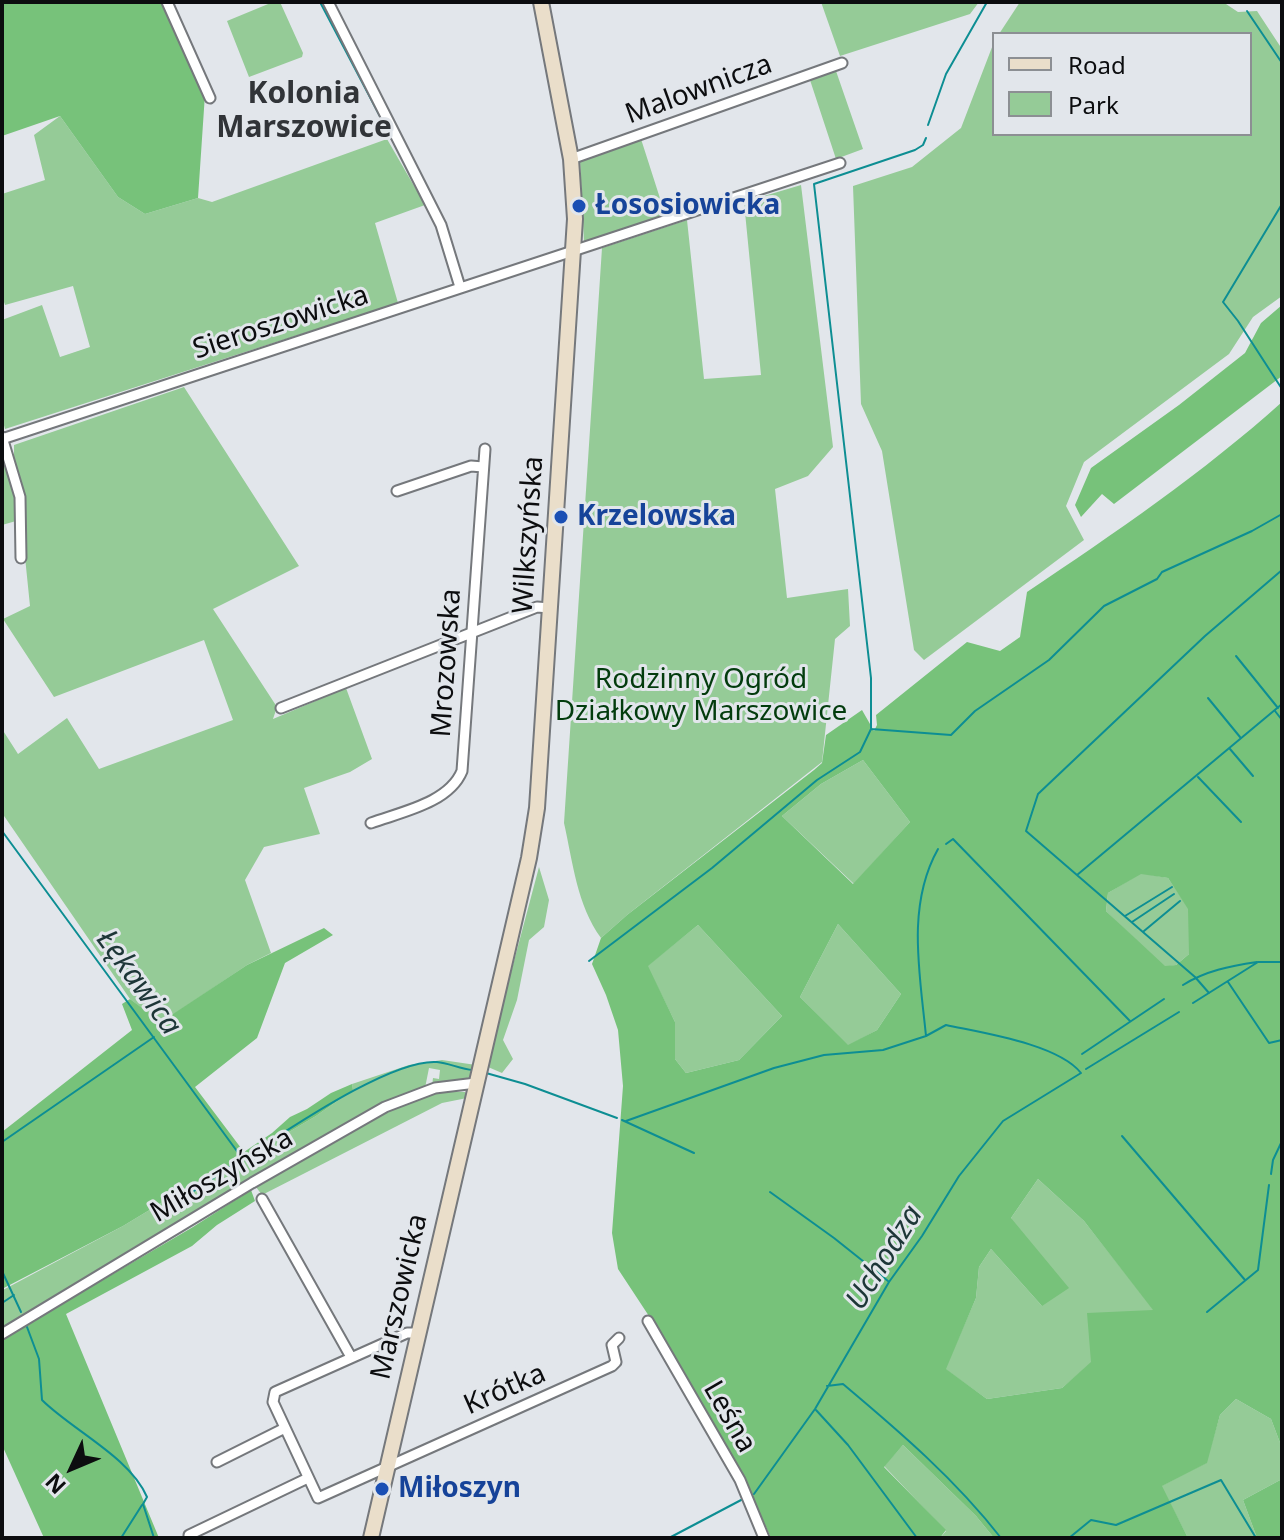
<!DOCTYPE html>
<html>
<head>
<meta charset="utf-8">
<style>
  body { margin:0 }
  #map { position:relative; width:1284px; height:1540px; overflow:hidden; background:#e2e6eb; font-family:"Noto Sans",sans-serif }
  canvas { display:block }
  .frame { position:absolute; inset:0; border:4px solid #0c0d0f; pointer-events:none }
  .legend { position:absolute; left:992px; top:32px; width:260px; height:104px; box-sizing:border-box; background:#e2e6eb; border:2px solid #8c8f93; margin:0; padding:10px 14px; list-style:none; font-size:24px; color:#0c0d0f }
  .legend li { display:flex; align-items:center; gap:16px; height:40px }
  .legend b { width:40px; border:2px solid #8c8f93 }
  .north { position:absolute; left:32px; top:1428px; width:80px; height:80px; -webkit-text-stroke:6px #e2e6eb; paint-order:stroke; rotate:226deg; font-size:22px; font-weight:700; line-height:32px; text-align:center; color:#0c0d0f }
  .north::after { content:''; display:block; margin:auto; width:28px; height:36px; background:#0c0d0f; clip-path:polygon(50% 0,100% 100%,50% 72%,0 100%) }
</style>
</head>
<body>
<div id="map">
<canvas width="1284" height="1540"></canvas>
<div class="frame"></div>
<ul class="legend">
<li><b style="height:10px;background:#eadeca"></b>Road</li>
<li><b style="height:22px;background:#95cb97"></b>Park</li>
</ul>
<div class="north">N</div>
</div>
<script>
const ctx = document.querySelector('canvas').getContext('2d');
ctx.lineJoin = 'round';
function fillPath(path, color) {
  ctx.fillStyle = color;
  ctx.fill(path, 'evenodd');
}
function trace(path, color, width, dash) {
  ctx.strokeStyle = color;
  ctx.lineWidth = width;
  ctx.lineCap = dash ? 'butt' : 'round';
  ctx.setLineDash(dash || []);
  ctx.stroke(path);
}
function label(font, color, halo, rows, align = 'center') {
  ctx.font = font + ' "Noto Sans",sans-serif';
  ctx.lineWidth = 6;
  ctx.setLineDash([]);
  ctx.textBaseline = 'middle';
  ctx.strokeStyle = halo;
  ctx.fillStyle = color;
  for (const [text, x, y, turn = 0] of rows) {
    ctx.save();
    ctx.translate(x, y);
    ctx.rotate((+turn || 0) * Math.PI / 180);
    ctx.textAlign = isNaN(turn) ? turn : align;
    if (halo) ctx.strokeText(text, 0, 0);
    ctx.fillText(text, 0, 0);
    ctx.restore();
  }
}
const green = new Path2D(`
  M273 2H280L303 53 302 57 249 77 227 21Z
  M821 2H979L970 14 840 56Z
  M1020 2H1223L1238 12 1257 11 1282 49V296L1253 317 1229 354 1084 462 1066 506 1084 540 924 660 914 650 882 451 861 404 853 186 912 167 961 128 994 42V134H1250V34H999Z
  M836 71 863 149 836 159 810 80Z
  M60 116 118 197 145 214 198 198 212 202 387 139 425 205 375 223 398 303 5 429 2 418V320L42 305 60 357 90 347 73 286 5 305 2 296V194L45 180 34 135Z
  M641 139 666 217 584 242 580 160Z
  M801 185 833 447 808 476 775 489 787 598 848 589 850 626 835 639 822 762 627 915 601 938C577 905 573 863 564 823L602 248 687 220 704 379 761 375 744 202Z
  M184 387 299 566 213 609 277 707 273 719 346 688 372 759 350 772 304 788 320 834 264 847 245 880 271 953 247 965 161 1023 130 999 2 813V729L18 754 67 718 99 769 233 720 204 640 54 697 3 619 30 606 25 557 26 510 23 488 14 462V445Z
  M2 453 16 496V521L2 525Z
  M863 760 910 822 854 884 782 816 821 784Z
  M539 867 549 900 544 927 529 940 517 1000 503 1040 513 1059 502 1073 488 1067V1059Z
  M1141 873 1168 878 1189 909V954L1176 965 1164 967 1106 911 1108 893Z
  M838 924 901 994 877 1030 848 1046 800 997Z
  M698 925 782 1016 739 1060 686 1073 675 1059V1022L647 966Z
  M442 1060 476 1065 471 1077 432 1086 433 1078 439 1079 440 1070 429 1068 425 1088 379 1105 310 1144 174 1226 136 1246 2 1330 3 1290 123 1226 181 1191 237 1163 316 1116 353 1090 352 1084 409 1065Z
  M444 1091 465 1092 467 1098 442 1103 262 1195 256 1187C316 1151 376 1110 444 1091Z
  M1038 1179 1084 1221 1154 1310 1062 1388 987 1399 945 1369 976 1298 979 1267 991 1249 1042 1306 1011 1218Z
  M1236 1399 1271 1419 1282 1448V1479L1243 1500 1257 1538H1188L1161 1486 1206 1463 1220 1415Z
  M903 1445 976 1516 994 1538H940L946 1531 884 1466Z`);
const forest = new Path2D(`
  M2 2H164L205 94 198 198 145 214 118 197 60 116 2 136Z
  M1282 305V376L1114 504 1102 494 1081 517 1075 505 1091 468 1179 405 1245 353 1261 323Z
  M1282 402V1448L1271 1419 1236 1399 1220 1415 1207 1463 1162 1486 1188 1538H994L976 1516 903 1445 884 1467 946 1530 940 1538H771L750 1491 668 1345 618 1269 612 1233 623 1086 618 1030 606 995 592 964 601 938 627 915 814 770 822 763 826 735 862 710 874 731 877 725 876 715 967 642 1000 651 1020 637 1027 592C1115 533 1203 473 1282 402ZM863 760 910 822 853 884 782 816 821 784ZM1141 874 1168 878 1188 909 1189 954 1176 965 1165 966 1106 911 1108 893ZM838 924 901 994 877 1030 848 1045 800 997ZM698 925 782 1016 739 1060 686 1073 675 1059V1022L648 966ZM1038 1179 1084 1221 1153 1310 1087 1313 1091 1362 1062 1388 987 1399 946 1369 976 1298 979 1267 991 1249 1042 1306 1069 1288 1011 1218Z
  M324 928 333 935 285 963 257 1038 195 1087 244 1152 272 1133 290 1117 307 1109 331 1093 352 1084 353 1090 316 1116 237 1163 181 1191 123 1226 2 1289V1132L132 1030 122 1004 130 999 161 1022 247 965Z
  M251 1190 255 1201 217 1225 192 1246 66 1314 159 1538H44L2 1445V1339L193 1227Z
  M1282 1479V1538H1257L1243 1500Z`);
const stream = new Path2D(`
  M320 2 414 181
  M1247 11 1282 63
  M928 125 946 74 987 2
  M1282 204 1223 302 1238 321 1282 389
  M1236 656 1278 708
  M1208 698 1240 737
  M1275 711 1282 720
  M871 728V678L814 184 915 150 923 145 926 138
  M1230 749 1253 776
  M1198 777 1241 822
  M2 831 242 1158
  M946 844 953 839 1130 1021
  M1077 875 1282 704
  M1125 916 1172 887
  M1132 922 1174 894
  M1144 931 1180 901
  M589 961 712 868 817 780 860 752 871 729 951 735 975 711 1049 660 1104 606 1157 579 1162 572 1252 531 1282 514
  M1228 982 1269 1043 1282 1040
  M1183 985C1205 971 1230 966 1257 962
  M1209 993 1195 977 1026 831 1038 794 1205 636 1282 570
  M1193 1003 1258 962H1282
  M926 1036C920 974 906 906 938 849
  M1082 1054 1164 999
  M1086 1069 1179 1012
  M486 1073 525 1084 617 1118
  M622 1120 694 1153
  M626 1121 774 1068 824 1055 883 1050 926 1036 946 1025C983 1033 1058 1044 1081 1073L1003 1121 959 1176 922 1236 889 1282 815 1409 754 1494
  M1122 1136 1245 1280
  M2 1142 154 1037
  M255 1151C294 1126 392 1059 437 1062 449 1063 460 1069 473 1070
  M1271 1174 1273 1160 1282 1141
  M770 1192 834 1238 888 1281
  M161 1213 246 1156
  M2 1271 21 1312
  M2 1303 14 1295
  M1207 1312 1258 1270 1269 1185
  M27 1327 39 1359 42 1400C72 1430 130 1457 147 1497L143 1504 154 1538
  M827 1386 843 1384C900 1432 955 1479 1001 1538
  M816 1410 848 1445 917 1538
  M121 1538 142 1505
  M669 1538 743 1499
  M1069 1538 1091 1520 1116 1525 1221 1480 1256 1538`);
const street = new Path2D(`
  M167 2 210 98
  M328 2 441 225 460 287
  M571 159 842 63
  M2 437 20 497 21 558
  M2 439 840 163
  M397 491 471 466 483 467
  M281 708 537 607 550 608
  M371 823C401 812 449 803 462 771L485 449
  M262 1199 351 1357
  M648 1321 740 1480 764 1538
  M418 1333H407L275 1392 273 1402 318 1498 612 1366 616 1362 612 1345 619 1338
  M2 1334 252 1183 385 1107 435 1088 476 1083
  M217 1462 285 1428
  M189 1538V1535L308 1478`);
const secondary = new Path2D(`
  M371 1538 529 858 537 808 575 219 571 159 541 2`);
const markers = [
  [579,206,8,"#1a4fb4"],
  [561,517,8,"#1a4fb4"],
  [382,1489,8,"#1a4fb4"]
];
const streetNames = [
  ["Malownicza",699,90,-20],
  ["Sieroszowicka",281,323,-18],
  ["Wilkszyńska",529,535,-86],
  ["Mrozowska",447,663,-86],
  ["Miłoszyńska",222,1176,-30],
  ["Marszowicka",400,1297,-77],
  ["Krótka",505,1390,-24],
  ["Leśna",729,1417,60]
];
const transitNames = [
  ["Łososiowicka",595,206],
  ["Krzelowska",577,517],
  ["Miłoszyn",398,1489]
];
const parkNames = [
  ["Rodzinny Ogród",701,680],
  ["Działkowy Marszowice",701,712]
];
const neighbourhoodNames = [
  ["Kolonia",304,94],
  ["Marszowice",304,128]
];
const waterNames = [
  ["Łękawica",138,983,54],
  ["Uchodza",885,1258,-58]
];
fillPath(green, '#95cb97');
fillPath(forest, '#77c27a');
trace(stream, '#0d8e93', 2);
trace(street, '#75787c', 13);
trace(secondary, '#75787c', 18);
trace(street, '#fff', 9);
trace(secondary, '#eadeca', 14);
for (const [x, y, r, color] of markers) {
  const dot = new Path2D();
  dot.arc(x, y, r, 0, 2 * Math.PI);
  ctx.fillStyle = color;
  ctx.fill(dot);
  trace(dot, '#e2e6eb', 3);
}
label('28px', '#0c0d0f', '#e2e6eb', streetNames);
label('bold 28px', '#164399', '#e2e6eb', transitNames, 'left');
label('28px', '#033c0d', '#e2e6eb', parkNames);
label('bold 30px', '#313438', '#e2e6eb', neighbourhoodNames);
label('italic 30px', '#1d3637', '#e2e6eb', waterNames);
</script>
</body>
</html>
